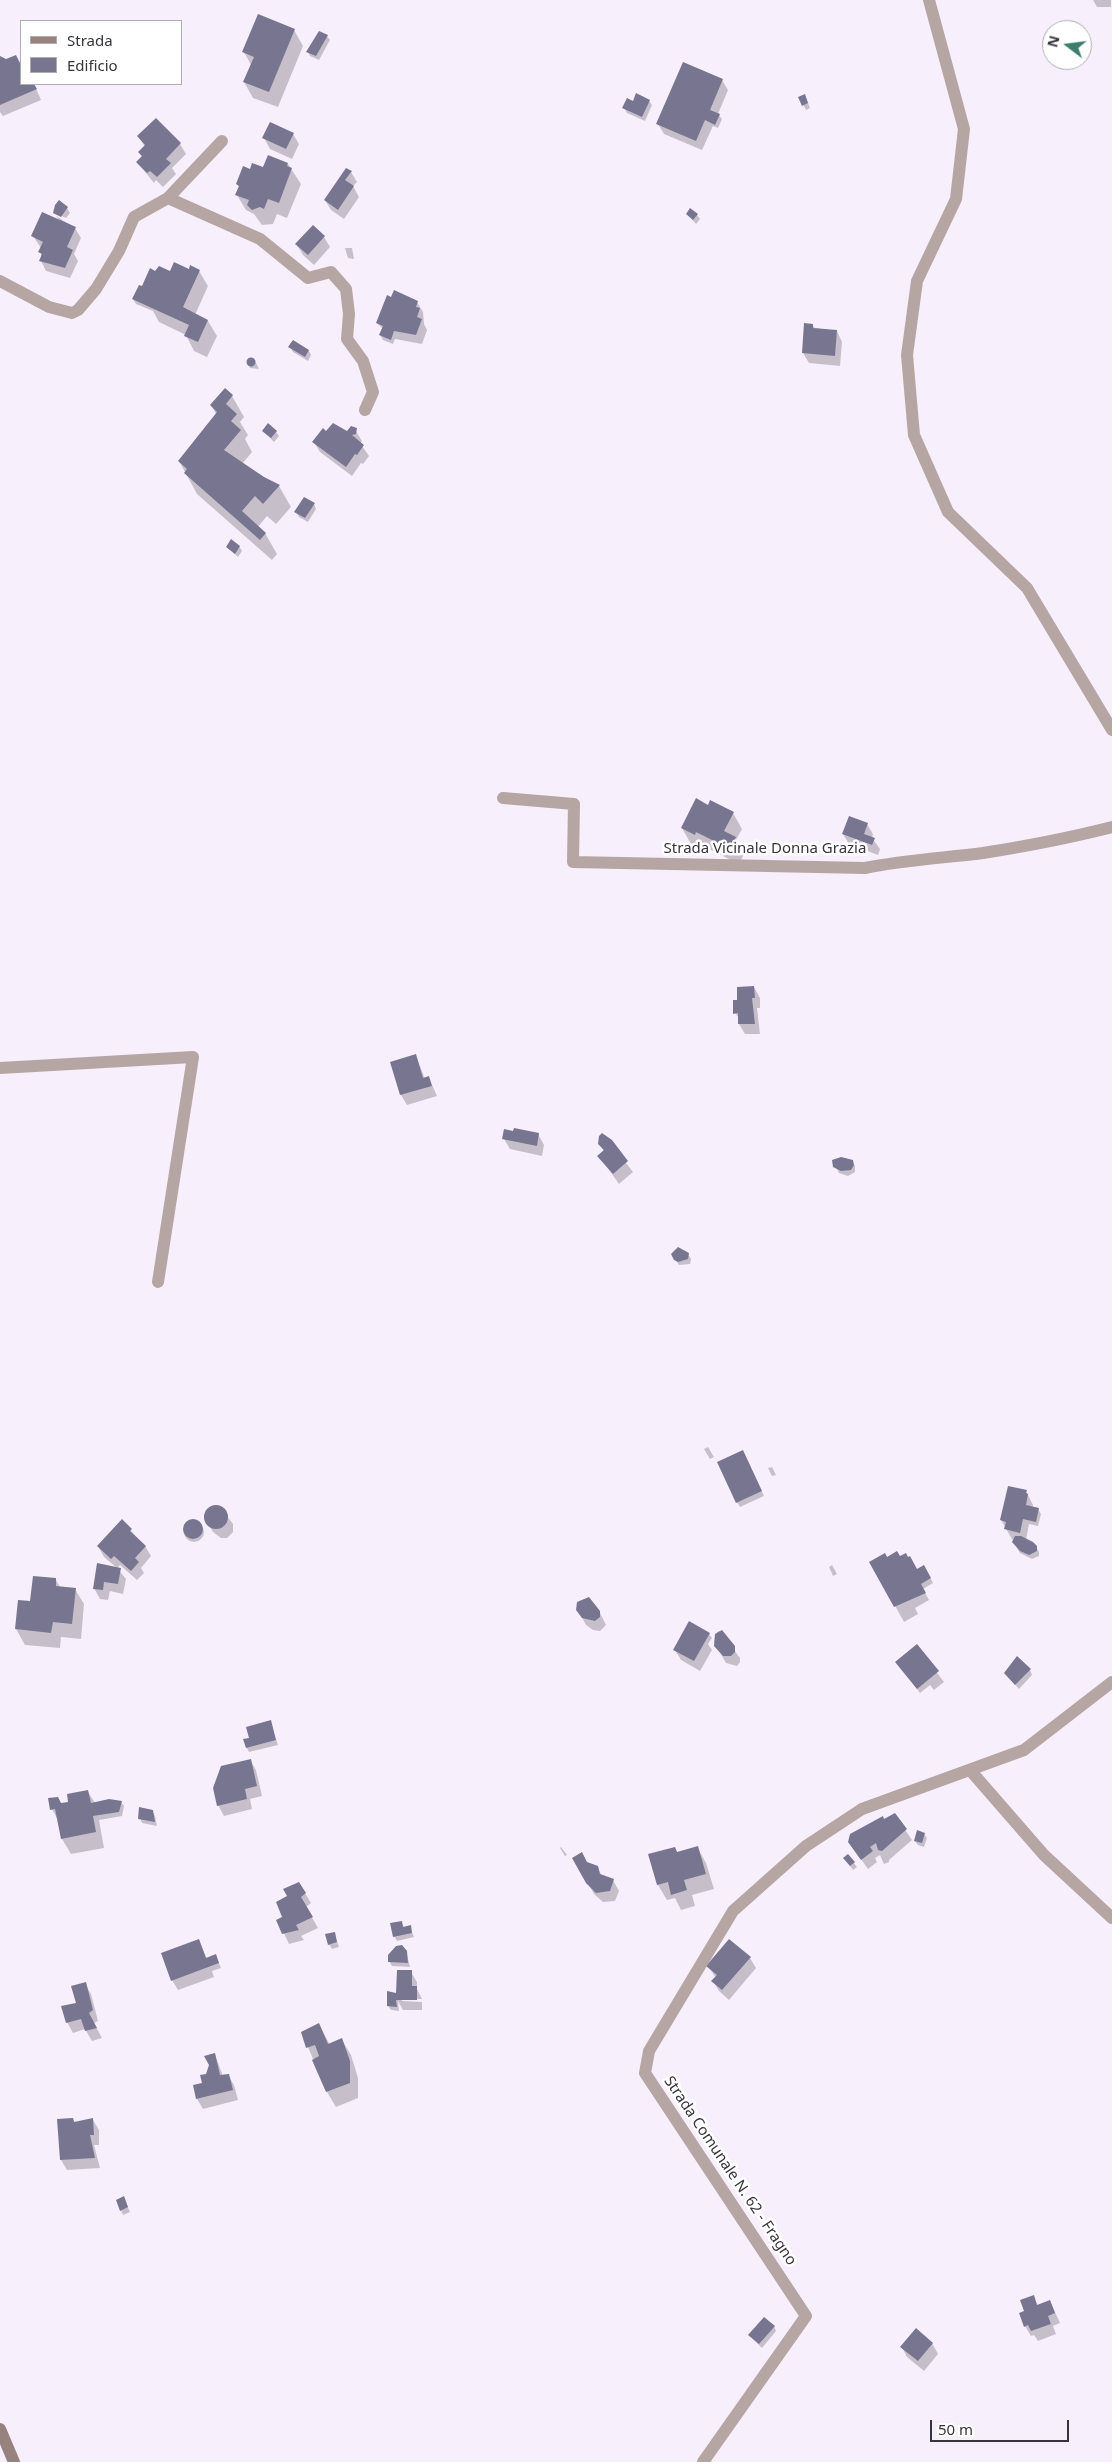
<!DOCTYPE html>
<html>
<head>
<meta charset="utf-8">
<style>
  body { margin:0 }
  #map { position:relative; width:1112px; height:2462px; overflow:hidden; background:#f8effd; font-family:"Noto Sans",sans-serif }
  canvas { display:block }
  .legend { position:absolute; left:20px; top:20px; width:162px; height:65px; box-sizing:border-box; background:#fff; border:1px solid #afaeb1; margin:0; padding:6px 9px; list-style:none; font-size:15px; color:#38343b }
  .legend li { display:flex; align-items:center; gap:10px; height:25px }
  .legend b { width:25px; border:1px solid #afaeb1 }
  .north { position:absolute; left:1042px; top:20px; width:50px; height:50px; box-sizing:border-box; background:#fff; border:1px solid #afaeb1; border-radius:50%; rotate:285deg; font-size:14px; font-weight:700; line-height:20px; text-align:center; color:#38343b }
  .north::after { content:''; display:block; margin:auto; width:18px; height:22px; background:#3d7d6c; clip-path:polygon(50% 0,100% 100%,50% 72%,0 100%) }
  .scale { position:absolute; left:930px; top:2420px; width:139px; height:22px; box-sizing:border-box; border:2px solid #38343b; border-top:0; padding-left:6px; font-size:15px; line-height:18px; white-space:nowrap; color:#38343b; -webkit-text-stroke:4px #fff; paint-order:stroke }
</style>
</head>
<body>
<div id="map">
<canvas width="1112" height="2462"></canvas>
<ul class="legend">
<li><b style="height:6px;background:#98827d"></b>Strada</li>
<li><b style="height:14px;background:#787591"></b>Edificio</li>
</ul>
<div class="north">N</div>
<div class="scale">50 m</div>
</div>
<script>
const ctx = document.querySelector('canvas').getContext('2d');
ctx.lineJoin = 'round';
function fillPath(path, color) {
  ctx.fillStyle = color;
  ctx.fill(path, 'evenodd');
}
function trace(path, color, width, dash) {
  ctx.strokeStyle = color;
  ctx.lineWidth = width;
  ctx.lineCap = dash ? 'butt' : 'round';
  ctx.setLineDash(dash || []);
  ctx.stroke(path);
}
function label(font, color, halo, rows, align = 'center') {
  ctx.font = font + ' "Noto Sans",sans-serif';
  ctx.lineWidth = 5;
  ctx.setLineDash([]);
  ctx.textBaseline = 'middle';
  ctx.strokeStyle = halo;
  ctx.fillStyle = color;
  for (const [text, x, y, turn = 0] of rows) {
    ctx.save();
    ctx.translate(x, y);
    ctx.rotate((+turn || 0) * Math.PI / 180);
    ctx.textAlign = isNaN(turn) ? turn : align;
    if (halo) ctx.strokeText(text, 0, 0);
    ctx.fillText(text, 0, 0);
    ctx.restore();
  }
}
const shadow = new Path2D(`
  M1093 0H1111V7H1097Z
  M294 30 303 46 278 107 253 98 244 82 251 65 244 52Z
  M327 36 330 40 319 60 310 56 308 52Z
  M0 58 21 67V84H34L41 100 3 116 0 112Z
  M722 80 728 90 718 114 722 119 718 128 713 126 702 150 664 134 658 124Z
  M800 98 807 100 810 108 806 110Z
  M649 101 652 105 645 121 627 113 624 108 634 103Z
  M156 119 180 144 186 154 172 168 176 174 163 187 156 180 154 183 137 162 142 157 139 152 145 147 139 137Z
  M293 134 299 144 292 159 270 149 264 138Z
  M288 164 301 184 287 218 277 214 273 224 262 225 254 214 246 210 237 195 240 188 237 184 250 170Z
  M351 172 357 182 353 186 359 197 344 219 331 210 325 200Z
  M67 208 70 213 66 218 54 213Z
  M687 214 697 215 700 219 696 224Z
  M56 216 75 228 81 238 74 254 78 261 70 278 46 271 41 261V248L33 236 59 220Z
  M324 237 330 247 314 265 303 255 297 245Z
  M345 248H352L354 259 348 258Z
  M189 271H199L208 286 195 315 208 321 217 336 207 357 194 351 186 335 159 322 153 311 136 304 133 299 156 273Z
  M417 302 423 312 424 324 427 330 422 344 395 339 393 344 383 340 380 335 383 329 377 323Z
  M812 325 815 328 837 331 842 342 840 366 809 363 803 353Z
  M290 347 309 351 311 355 308 361 293 352Z
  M247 360 255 361 259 369 250 368Z
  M232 396 244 417 240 422 248 435 245 439 252 452 242 464 279 486 291 507 276 524 267 516 258 527 265 533 277 554 272 560 197 494 179 461 216 414 212 406Z
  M354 428 362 441 360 443 369 456 363 464 361 463 352 476 320 452 314 442 326 433H347Z
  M263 431 276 432 279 436 274 442Z
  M314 504 316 509 308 522 299 517 296 512Z
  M239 546 242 551 238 557 227 547Z
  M708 806 733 813 742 829 736 840 744 854 738 866 729 859 705 847 704 850 691 844 682 828Z
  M867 824 873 834 872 838 880 849 878 855 849 844 843 834Z
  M754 987 760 998V1008H757L760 1034H745L739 1024V1018L735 1013 738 1001Z
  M416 1056 425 1079 429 1078 437 1096 407 1105 401 1095 392 1063Z
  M538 1134 544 1145 542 1156 510 1149 504 1139Z
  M605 1136 633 1172 619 1184 599 1156 604 1152 600 1144Z
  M845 1158 852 1161 855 1166V1172L848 1176 839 1173 833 1161Z
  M675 1250H682L688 1254 691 1259 690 1264 679 1265 672 1254Z
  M708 1447 714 1457 710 1459 704 1449Z
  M748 1462 764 1496 740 1507 737 1502Z
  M772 1467 776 1475 772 1476 768 1468Z
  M1009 1488 1026 1491 1033 1505V1508L1038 1509 1041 1514 1038 1526 1029 1524 1026 1540 1036 1547 1039 1552V1556L1032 1559 1020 1553 1001 1520Z
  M212 1507H220L233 1524V1532L227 1538H221L213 1532 207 1521V1513Z
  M122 1521 145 1546 151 1556 141 1568 144 1573 137 1580 120 1565 117 1568 126 1579 123 1594 110 1591 108 1600 100 1599 94 1588 117 1568 104 1557 98 1546Z
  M184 1532a10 10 0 1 1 20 0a10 10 0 1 1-20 0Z
  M887 1558H900L917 1570 924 1567 933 1583 923 1589 929 1600 915 1608 918 1614 904 1622 871 1562Z
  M832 1565 837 1574 833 1576 829 1567Z
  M56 1580 60 1587 75 1589 84 1604 81 1639 61 1637 60 1648 25 1645 16 1629 19 1601 31 1602Z
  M597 1607 606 1625 600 1631 593 1630 586 1625 580 1614Z
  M720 1631 740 1658V1662L737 1666 726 1663 714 1642 717 1632Z
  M709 1634 712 1638 708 1644 712 1650 700 1671 681 1660 675 1650Z
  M917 1646 944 1682 934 1690 930 1685 920 1693 897 1662Z
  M1030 1670 1032 1675 1019 1689 1005 1673Z
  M270 1721 278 1745 249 1752 247 1748 250 1738Z
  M250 1760 256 1770 262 1796 250 1799 252 1809 224 1816 218 1805Z
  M88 1792 95 1803 121 1802 124 1806 122 1816 99 1820 104 1848 71 1854 62 1839 59 1822 52 1809 70 1803Z
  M152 1811 155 1816 157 1826 142 1823 140 1818Z
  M895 1815 912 1840 889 1860V1862L884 1864 880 1855 875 1858 877 1862 868 1869 849 1842Z
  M924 1834 927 1838 924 1847 918 1845 915 1841Z
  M561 1847 567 1855 565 1856 560 1848Z
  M697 1847 706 1863 714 1889 692 1895 695 1906 681 1910 675 1898 667 1900 658 1885 677 1853Z
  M574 1858 597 1867 602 1876 613 1880 619 1891 615 1901 603 1902 594 1894Z
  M848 1863H854L857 1867 853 1870Z
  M299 1883 311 1903 306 1907 318 1928 301 1936 304 1940 289 1944 278 1921 283 1918 288 1896Z
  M401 1922 404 1927H410L414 1937 397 1941 394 1936Z
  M334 1933 339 1947 332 1949 329 1944Z
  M198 1940 207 1959 218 1961 221 1968 212 1971 214 1977 178 1990 172 1980Z
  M406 1951 410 1967 392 1966 389 1961Z
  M750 1958 756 1968 729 2000 719 1991 713 1981 716 1978 708 1966Z
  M411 1972 417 1982V1989L422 1999H402V2001L422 2002V2010H403L398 2001 399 2011 391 2010 388 2006 398 1998Z
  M85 1984 91 1994 98 2021 94 2023 102 2038 92 2041 85 2029 73 2033 67 2022Z
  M319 2024 330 2045 342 2040 351 2055 358 2078V2098L336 2107 327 2092 302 2033Z
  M215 2055 223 2076 228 2075 234 2085 238 2100 203 2109 197 2099Z
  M73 2119 75 2123 93 2120 99 2130V2145H94L100 2168 67 2170 61 2160 59 2120Z
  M126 2203 130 2212 123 2215 121 2210Z
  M1033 2296 1038 2306 1050 2301 1060 2323 1053 2326 1056 2334 1038 2341 1034 2335 1031 2336 1025 2326 1026 2312Z
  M774 2326 776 2331 762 2348 750 2336Z
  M932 2343 938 2354 924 2371 907 2357 902 2347Z`);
const building = new Path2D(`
  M258 14 295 29 269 92 243 82 254 57 242 52Z
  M319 31 328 35 316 56 306 52Z
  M16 55 21 65V84H34L37 89 0 105V56L6 59Z
  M683 62 723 79 710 110 720 114 715 125 705 120 696 141 656 124Z
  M636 93 650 100 642 117 622 108 627 98 633 101Z
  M805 94 808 103 802 106 798 97Z
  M156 118 181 143 166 159 171 163 157 177 150 171 147 173 136 162 142 156 138 152 145 145 137 136Z
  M270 122 294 133 286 149 262 138Z
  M268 155 288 163 287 166 292 168 279 203 268 199 264 209 260 207 252 210 247 205 249 200 235 195 239 186 236 184 243 166 250 169 252 163 263 167Z
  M346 168 352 171 345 180 354 186 338 210 324 200Z
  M59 200 68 207 61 217 53 213 55 205Z
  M690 208 698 214 693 220 686 214Z
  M42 212 76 227 67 247 73 250 65 268 39 261 42 254 38 252 43 242 31 236Z
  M313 225 325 236 308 255 295 244Z
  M174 262 189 269 190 265 200 270 183 307 208 320 198 342 184 336 189 325 132 299 139 285 142 286 150 268 155 271 159 266 170 271Z
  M394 290 418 301 416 307 420 308 417 317 422 319 416 335 394 331 391 340 379 335 383 326 376 323 387 295 391 297Z
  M804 323 813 324V328L837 330 835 356 802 353Z
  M293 340 309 350 305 357 288 347Z
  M246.5 362a4.5 4.5 0 1 1 9 0a4.5 4.5 0 1 1-9 0Z
  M225 388 233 395 226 404 237 414 231 421 241 430 224 450 264 477 280 485 263 504 255 496 242 511 266 533 260 540 184 473 187 469 178 461 217 412 210 405Z
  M268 423 277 431 271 438 262 431Z
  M333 423 347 431 351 426 357 428 356 434 352 435 364 445 357 455 355 454 346 467 312 442 323 428 326 431Z
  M304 497 315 503 305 518 294 512Z
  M231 539 240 546 235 554 226 547Z
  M696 798 708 805 710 800 734 812 724 831 736 837 729 851 721 847 722 845 696 832 695 835 681 828Z
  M849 816 868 823 864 834 875 838 872 845 842 834Z
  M754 986 755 998H752L755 1024H738V1013L733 1014V1000H737V987Z
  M416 1054 423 1078 429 1076 432 1086 400 1095 390 1062Z
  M514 1128 539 1133 537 1146 502 1139 504 1129 513 1131Z
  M602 1133 612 1140 628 1161 613 1174 597 1156 604 1150 598 1144 599 1136Z
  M841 1157 853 1160 854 1165 851 1170 841 1171 833 1167 832 1160Z
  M678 1247 689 1253 688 1259 678 1262 674 1260 671 1254Z
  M743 1450 762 1491 736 1503 717 1462Z
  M1008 1486 1027 1490 1026 1493 1028 1494 1026 1505 1039 1508 1036 1522 1023 1519 1020 1533 1004 1529 1006 1522 1000 1520Z
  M204 1517a12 12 0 1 1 24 0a12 12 0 1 1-24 0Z
  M122 1519 132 1529 130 1531 146 1546 135 1558 139 1562 131 1571 114 1556 111 1559 97 1546Z
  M183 1529a10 10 0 1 1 20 0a10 10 0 1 1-20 0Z
  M1015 1536H1021L1033 1542 1037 1546V1551L1029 1555 1020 1551 1012 1542Z
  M897 1551 900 1556 906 1553 908 1557 910 1556 917 1569 924 1565 931 1578 921 1584 926 1593 894 1607 869 1562 885 1553 887 1557Z
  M97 1563 121 1568 118 1584 104 1582 103 1590 93 1589Z
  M33 1576 56 1578V1586L76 1588 72 1624 53 1622 51 1633 15 1629 18 1600 30 1601Z
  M589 1597 600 1611V1617L595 1621 582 1618 576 1610 577 1602Z
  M689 1621 710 1633 694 1661 673 1650Z
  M722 1630 735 1646V1652L731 1656H723L714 1646 715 1634Z
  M917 1644 939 1671 917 1689 895 1662Z
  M1017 1656 1031 1669 1015 1685 1004 1673Z
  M271 1720 276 1740 246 1748 243 1739 249 1738 246 1727Z
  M251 1759 257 1786 245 1789 247 1799 217 1806 213 1788 221 1766Z
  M88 1790 91 1803 109 1799 122 1801 119 1812 93 1816 96 1832 61 1839 55 1809 50 1810 48 1798 58 1797 61 1803 68 1802 67 1794Z
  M139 1807 153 1810 155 1822 138 1819Z
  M895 1813 907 1829 882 1851 878 1850 876 1843 870 1847 873 1851 861 1860 848 1842 850 1834 883 1816 884 1819Z
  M917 1830 925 1833 922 1843 914 1841Z
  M698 1846 706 1874 684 1880 687 1890 671 1895 668 1882 657 1885 648 1854 675 1847 677 1852Z
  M582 1852 587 1862 598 1866 600 1874 614 1879 610 1891 596 1893 586 1883 572 1858Z
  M848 1854 855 1862 850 1866 843 1858Z
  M299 1882 306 1893 301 1897 313 1917 296 1925 299 1930 282 1934 276 1920 282 1917 276 1902 287 1896 283 1889Z
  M402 1921 403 1927 411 1925 412 1933 393 1937 390 1923Z
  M335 1932 337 1942 328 1945 325 1934Z
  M199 1939 206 1958 216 1954 219 1963 171 1981 161 1953Z
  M729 1939 751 1957 722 1990 711 1981 717 1975 706 1966Z
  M402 1945 407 1951 408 1963 388 1962V1955L396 1946Z
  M397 1970H412V1986H417V2000H396L397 2007 387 2006V1991L396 1993Z
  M86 1982 93 2010 89 2013 97 2028 85 2031 81 2019 66 2023 61 2006 76 2003 71 1986Z
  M319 2023 328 2044 342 2038 350 2061V2083L326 2092 312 2060 319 2056 315 2045 306 2048 301 2032Z
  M215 2053 220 2075 229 2074 233 2090 196 2099 193 2085 202 2083 200 2075 206 2074 209 2065 204 2056Z
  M73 2118 74 2122 93 2118 94 2135H90L95 2158 60 2160 57 2119Z
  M124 2196 128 2207 120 2211 116 2200Z
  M1034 2295 1037 2305 1050 2300 1055 2313 1048 2316 1051 2324 1031 2331 1028 2325 1024 2327 1019 2313 1024 2311 1020 2300Z
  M764 2317 775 2326 759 2344 748 2335Z
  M916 2328 933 2343 918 2361 900 2347Z`);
const minor = new Path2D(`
  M929 0 964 129 956 199 917 281 907 355 914 435 948 512 1027 588 1112 730
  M168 198 260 239 308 278 331 272 346 289 349 314 347 339 363 361 373 392 365 410
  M0 281 49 307 72 313 78 310 96 289 119 251 134 217 168 198 222 141
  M503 798 574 804 573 862 865 868C904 860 944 858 983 853 1027 846 1069 838 1112 827
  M0 1068 193 1057 158 1282
  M970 1770 1044 1855 1112 1918
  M703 2462 806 2316 645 2073 649 2051 733 1911 806 1846 862 1809 1024 1750 1112 1682`);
const secondary = new Path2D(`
  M0 2429 14 2462`);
const streetNames = [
  ["Strada Vicinale Donna Grazia",765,849],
  ["Strada Comunale N. 62 - Fragno",730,2171,56]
];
fillPath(shadow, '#0003');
fillPath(building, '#787591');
trace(minor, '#b6a6a3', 12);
trace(secondary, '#98827d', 12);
label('15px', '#38343b', '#fff', streetNames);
</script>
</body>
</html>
